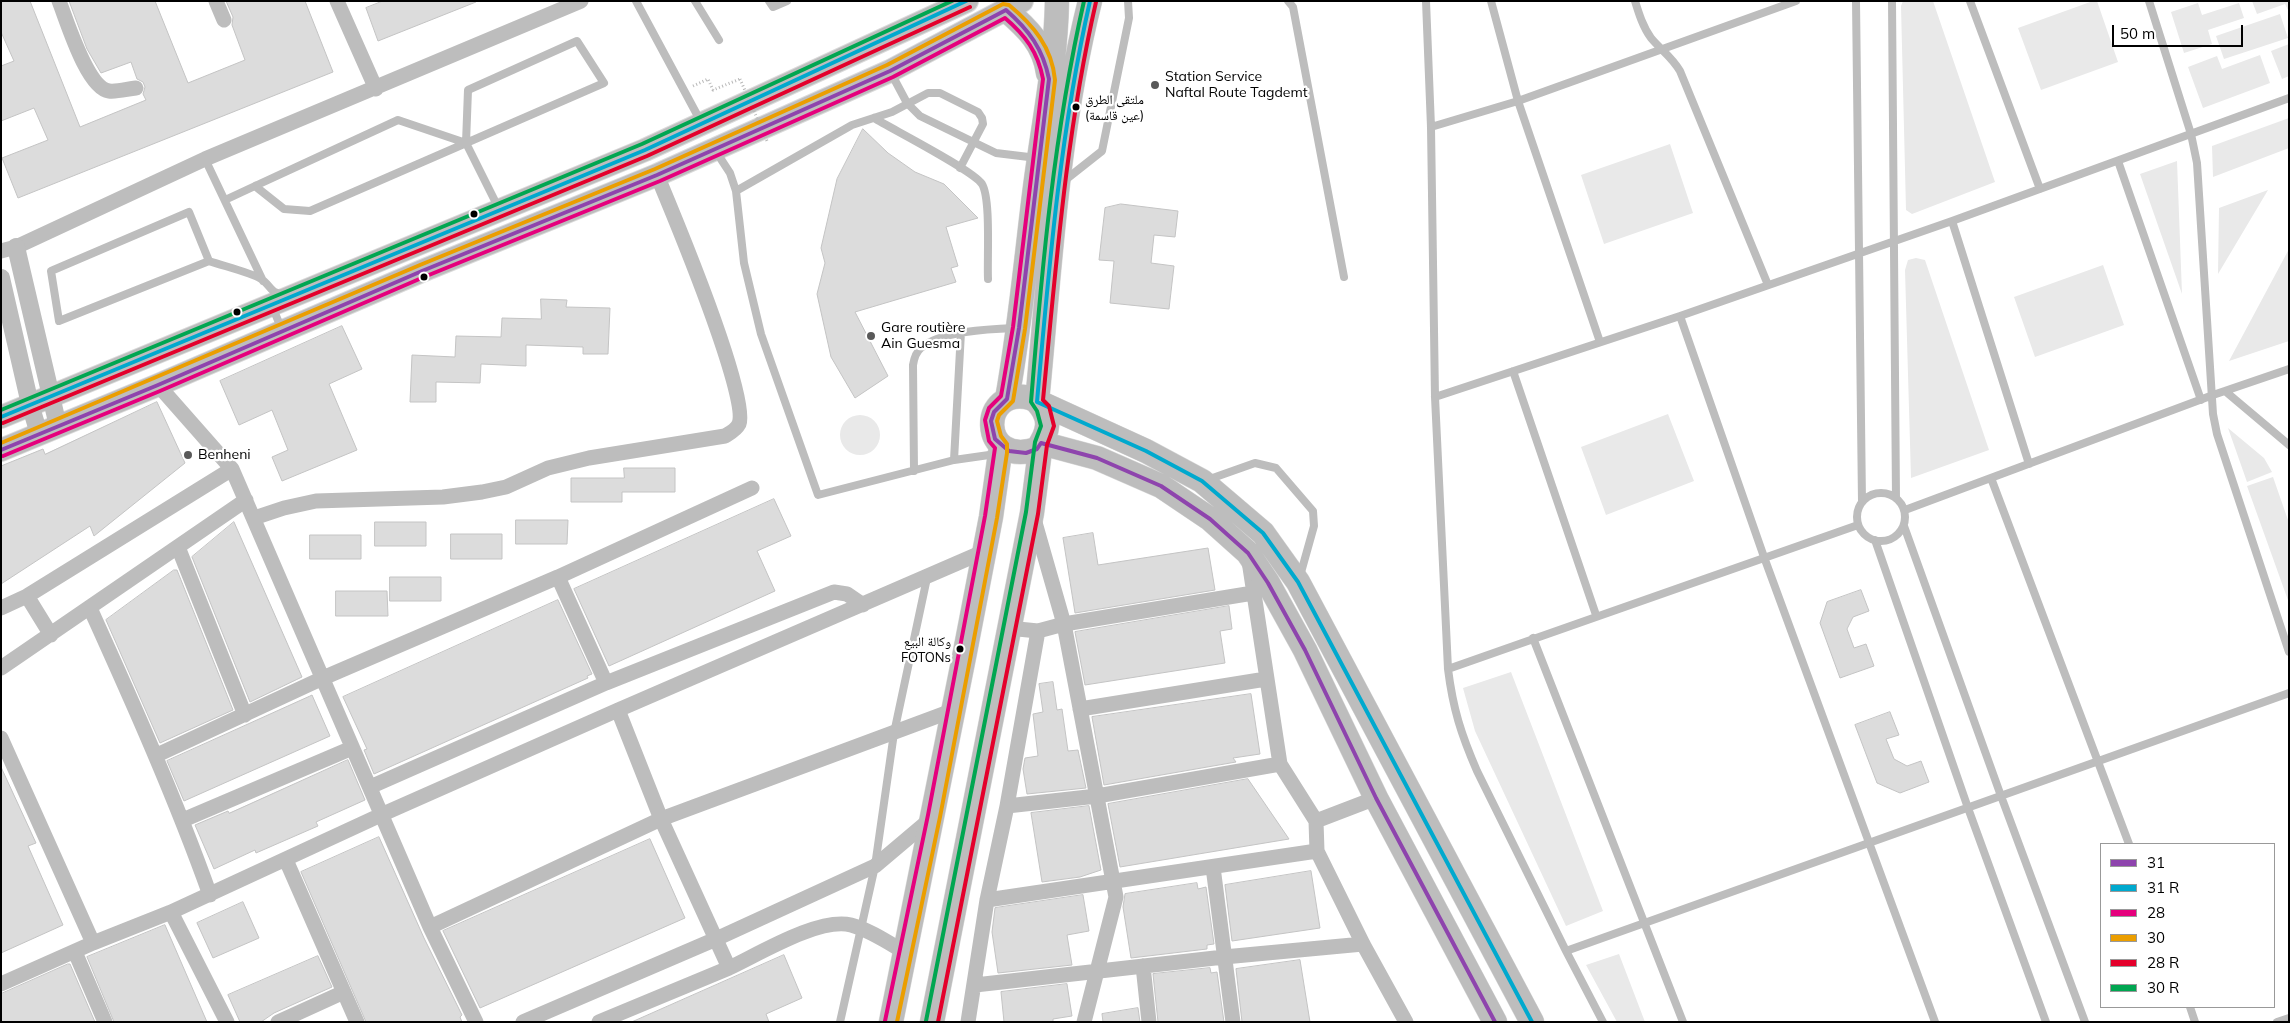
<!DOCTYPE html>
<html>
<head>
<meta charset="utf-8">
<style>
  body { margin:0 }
  #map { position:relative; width:2290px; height:1023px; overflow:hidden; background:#fff; font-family:Mulish,sans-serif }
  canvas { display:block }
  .frame { position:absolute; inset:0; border:2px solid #000; pointer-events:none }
  .legend { position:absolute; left:2100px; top:843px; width:175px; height:165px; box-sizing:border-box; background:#fff; border:1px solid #999; margin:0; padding:6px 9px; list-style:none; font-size:15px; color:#000 }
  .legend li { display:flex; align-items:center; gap:10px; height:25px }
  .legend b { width:25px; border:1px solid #999 }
  .scale { position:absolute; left:2112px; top:25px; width:131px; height:22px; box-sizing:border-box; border:2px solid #000; border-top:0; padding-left:6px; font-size:15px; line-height:18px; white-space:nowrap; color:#000; -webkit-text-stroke:4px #fff; paint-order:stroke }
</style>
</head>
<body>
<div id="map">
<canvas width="2290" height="1023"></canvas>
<div class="frame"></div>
<ul class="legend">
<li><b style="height:6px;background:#8e44ad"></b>31</li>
<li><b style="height:6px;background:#00a9ce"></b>31 R</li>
<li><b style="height:6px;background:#e5007d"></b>28</li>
<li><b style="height:6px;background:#eb9e00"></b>30</li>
<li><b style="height:6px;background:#e4002b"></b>28 R</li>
<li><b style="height:6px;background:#00a651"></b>30 R</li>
</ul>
<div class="scale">50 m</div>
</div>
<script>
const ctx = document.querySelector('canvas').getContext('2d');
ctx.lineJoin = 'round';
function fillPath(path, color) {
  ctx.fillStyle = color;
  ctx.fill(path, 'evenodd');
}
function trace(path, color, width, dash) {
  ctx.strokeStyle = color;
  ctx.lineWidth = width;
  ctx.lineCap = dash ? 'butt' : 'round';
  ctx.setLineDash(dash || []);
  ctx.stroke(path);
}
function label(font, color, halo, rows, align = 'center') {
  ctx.font = font + ' Mulish,"Noto Naskh Arabic",sans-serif';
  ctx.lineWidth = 4.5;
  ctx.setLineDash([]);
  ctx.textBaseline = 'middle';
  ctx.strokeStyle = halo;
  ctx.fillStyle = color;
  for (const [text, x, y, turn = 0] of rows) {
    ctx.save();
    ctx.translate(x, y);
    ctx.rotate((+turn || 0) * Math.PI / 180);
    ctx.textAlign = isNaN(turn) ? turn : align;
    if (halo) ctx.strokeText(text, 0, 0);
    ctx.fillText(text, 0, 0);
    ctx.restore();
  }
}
const green = new Path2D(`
  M1903 1H1933L1995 182 1912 214 1906 210 1901 6Z
  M2093 1H2097L2118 62 2041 90 2018 28Z
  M2252 1H2289V12L2285 4 2257 14Z
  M2198 3 2202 15 2239 3 2244 18 2208 30 2212 44 2184 53 2171 12Z
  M2280 14 2288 38 2224 59 2216 36Z
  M2289 44V76L2282 79 2271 51Z
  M2260 55 2270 83 2203 108 2188 67 2217 56 2222 69Z
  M2289 118V148L2213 177 2212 146Z
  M1670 144 1693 213 1604 244 1581 175Z
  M2177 161 2182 294 2140 174Z
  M2268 190 2218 274 2219 208Z
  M2289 249V341L2229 361Z
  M1916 258 1925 260 1989 450 1911 478 1905 270 1908 260Z
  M2103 265 2124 325 2035 357 2014 297Z
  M1668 414 1694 481 1606 515 1581 447Z
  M840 435a20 20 0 1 1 40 0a20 20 0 1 1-40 0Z
  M2228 428 2264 458 2272 472 2247 482Z
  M2273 477 2289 523V603L2247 486Z
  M1511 672 1603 911 1566 926 1475 731 1463 688Z
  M1619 954 1645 1022H1617L1586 965Z`);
const building = new Path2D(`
  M1 1H30L80 127 146 100 143 94 145 87 143 82 137 79 131 62 101 73 87 49 69 1H155L188 83 245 60 232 25 233 17 226 1H305L333 72 18 198 2 158 48 140 34 108 1 121V66L14 61 1 32Z
  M383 1H476V2L378 41 366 8Z
  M863 129 888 153 915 172 944 184 978 218 946 227 958 266 951 268 956 282 855 312 888 376 855 398 831 357 817 294 825 263 821 248 837 179Z
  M1121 204 1178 211 1175 237 1154 235 1151 263 1174 266 1169 309 1110 303 1114 261 1099 260 1105 208Z
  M541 299 567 300 566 307 610 308 608 354H583V347L526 345V366L481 364 480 383 436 382V402H410L412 355 455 357 456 336 501 337 502 318 541 319Z
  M342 326 362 369 329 384 357 450 282 481 272 457 288 450 272 410 239 425 220 381Z
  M157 402 185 463 94 536 90 526 1 584V466L43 449 45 454Z
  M624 468H675V492H622V502H571V478H624Z
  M774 499 791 536 757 551 775 591 609 666 574 589Z
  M516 520H568L567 544H516Z
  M234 522 302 677 250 702 192 557Z
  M375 522H426V546H375Z
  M1093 533 1098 565 1208 548 1215 590 1075 613 1063 538Z
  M451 534H502V559H451Z
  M310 535H361V559H310Z
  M174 570H177L233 710 160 743 106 620Z
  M390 577H441V601H390Z
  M1861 590 1869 611 1853 617 1847 629 1854 648 1866 644 1874 666 1840 678 1820 623 1827 602Z
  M336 591H387L388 616H336Z
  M558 600 592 674 587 676 588 678 374 774 364 750 367 749 343 697Z
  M1229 606 1232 629 1220 631 1225 663 1085 685 1075 632Z
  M1053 682 1057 710 1062 709 1068 751 1078 750 1086 788 1027 794 1023 769 1025 758 1038 756 1033 714 1043 712 1039 684Z
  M1251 694 1260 754 1233 758 1236 762 1104 785 1092 717Z
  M310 696 312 695 330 736 184 801 167 761Z
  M1890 712 1899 735 1886 739 1894 759 1907 766 1921 761 1929 782 1900 793 1877 783 1855 725Z
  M348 760 365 800 316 822 318 826 256 853 255 850 214 869 195 825 228 811 229 813Z
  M1 767 36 843 28 846 63 925 1 953Z
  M1248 779 1289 839 1120 867 1108 804Z
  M1089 806 1101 870 1080 877 1042 882 1031 813Z
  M379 837 424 938 462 1015 460 1017 462 1022H366L301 872Z
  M650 839 685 918 480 1008 443 931Z
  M1311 871 1320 928 1232 941 1225 885Z
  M1197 883 1198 889 1206 887 1214 944 1207 945V949L1131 958 1123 907 1125 894Z
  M1083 895 1089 931 1067 935 1072 965 998 973 992 932 995 908Z
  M243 902 259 938 213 958 197 923Z
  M165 925 207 1022H114L87 957Z
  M784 955 802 998 766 1014 769 1022H632Z
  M318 956 332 987 274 1013 261 1022H240L228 995Z
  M1300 960 1310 1022H1242L1236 969Z
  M68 964H70L95 1022H1V994Z
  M1210 968 1211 973 1217 972 1224 1022H1158L1153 974Z
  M1067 984 1072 1016 1053 1019V1022H1004L1001 992Z
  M1138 1008 1140 1022H1103L1102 1014Z`);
const path = new Path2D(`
  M693 86 708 79 713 90 740 79`);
const service = new Path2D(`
  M636 1 701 122
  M695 1 719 40
  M769 1 773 7 787 1
  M1288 1 1293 7 1344 277
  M1426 1 1431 127 1435 397 1448 669C1453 709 1461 734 1477 771L1566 951 1603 1022
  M1491 1 1518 101 1600 342
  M1635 1C1639 14 1643 27 1651 38 1661 50 1672 57 1680 71L1768 285
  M1856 1 1862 502
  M1892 1 1896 498
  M1970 1 2040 189
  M2149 1 2191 134 2197 163 2213 414 2217 434 2289 652
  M891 73 907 103 920 116 996 153 1037 158
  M874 118C892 129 973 170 982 184 991 199 987 258 988 279
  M1431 127 1518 101 1796 1
  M466 143 499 209
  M715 150 730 173 736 191 744 263 761 334 818 495 954 460 996 454
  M205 159 263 281
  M2118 161 2201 400
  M1064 181 1102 151 1129 18 1128 1
  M736 191 852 125 892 112 928 93H940L978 112 982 118 983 124 960 168
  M225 200 255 186 398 120 466 143 468 90 577 41 604 83 310 211 284 209 255 186
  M1952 221 2029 464
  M209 261 189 212 51 271 59 321 209 261C223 266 250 272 261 279 270 284 270 294 283 294
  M272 306 282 330
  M1680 316 1764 557 1935 1022
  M1513 371 1596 615
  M2225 391 2289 445
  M1435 397 1680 316 1952 221 2289 98
  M954 460 961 332
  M914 471 913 365C914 359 916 352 921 348 940 331 990 329 1015 328
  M1991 478 2129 844
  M1207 480 1255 463 1276 468 1313 511 1314 526 1300 576
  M1857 517a24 24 0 1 1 48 0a24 24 0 1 1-48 0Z
  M1905 510 2213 395 2289 369
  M1904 526 2001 796 2085 1022
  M1875 540 1968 808 2046 1022
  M1533 638 1683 1022
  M1448 669 1858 525
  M1566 951 2289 693
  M2190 1007 2195 1022
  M840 1022 875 866 894 733 927 578
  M2277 1022 2289 1018`);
const minor = new Path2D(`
  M59 1C67 21 87 88 109 91 117 92 127 89 136 88
  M216 1 224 20
  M337 1 376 89
  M1 251 16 247 205 159 581 1
  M158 385 232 469 430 927 476 1022
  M254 518 284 508 316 501 443 497 482 492 506 487 548 468 589 458 725 436C730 433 736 430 739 424 750 397 672 211 657 175
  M1034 519 1064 624 1116 897 1084 1022
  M178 547 245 715
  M1249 561 1280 764 1316 821
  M558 577 606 683
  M27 596 51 635
  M1 608 27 596 232 469
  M90 608C133 703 175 797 210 895
  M1008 628 1038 631 1064 624 1253 593
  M1 668 246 500
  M1080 709 1266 679
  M1 738 93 943
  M157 755 323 678 558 577 752 488
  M370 787 606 683 834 592 847 594 863 605
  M1376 798 1316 821 1317 851 1363 944 1406 1022
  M1007 806 1097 796 1280 764
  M183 820 352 748
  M286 860 357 1022
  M1213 867 1233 1022
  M987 900 1317 851
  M171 912 227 1022
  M430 927 661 819 954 710
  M75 952 105 1022
  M1143 966 1149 1022
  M729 968C759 954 819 917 851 925 870 930 889 943 906 953
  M1 984 93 943 171 912 383 814 618 710 983 552
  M975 985 1224 957 1363 944
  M278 1022 344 992
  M523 1022 716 939 875 866 933 817
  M599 1022 729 968 661 819 618 710
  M968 1022 987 900 1007 806 1038 631`);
const tertiary = new Path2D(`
  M16 247 58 426
  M1 278 30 404 39 434`);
const primary = new Path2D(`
  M1 417 645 150 967 1
  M1 450 158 385 422 271 657 175 890 71 1022 1`);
const trunk = new Path2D(`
  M1006 10C1027 28 1044 44 1048 73
  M1007 399C1020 328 1026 258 1035 187 1043 125 1056 63 1057 1
  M1037 402C1052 418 1049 432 1037 449 978 468 979 385 1030 398L1146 451 1202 481 1263 533 1298 582 1532 1022
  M1037 402C1050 268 1057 132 1090 1
  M1041 443 1097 458 1161 486 1210 519 1248 553 1268 583 1305 650 1376 798 1495 1022
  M891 1022 965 652 991 517 1001 446
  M932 1022 1032 513 1041 443`);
const pathBridge = new Path2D(`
  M740 79 767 141`);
const bus1 = new Path2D(`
  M1 450 158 385 422 271 657 175 890 71 1006 10C1029 30 1043 49 1049 79L1019 328 1007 399 994 412 991 421 995 439 1009 451 1026 453 1037 449 1041 443 1097 458 1161 486 1210 519 1248 553 1268 583 1305 650 1376 798 1495 1022`);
const bus2 = new Path2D(`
  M1090 1C1060 133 1049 267 1037 402L1146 451 1202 481 1263 533 1298 582 1532 1022
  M1 417 645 150 966 1`);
const bus3 = new Path2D(`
  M3 456 160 391 424 277 660 181 893 77 1005 18C1025 35 1038 52 1043 79L1013 327 1001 396 989 408 985 420 989 441 995 448 985 516 928 815 885 1021`);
const bus4 = new Path2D(`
  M1 443 420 265 655 169 887 65 1003 4 1009 5C1033 25 1052 47 1055 80L1025 329 1013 401 999 415 997 421 1001 436 1007 444V453L997 518 940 817 897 1022`);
const bus5 = new Path2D(`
  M3 423 647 156 970 7
  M938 1022 1038 514 1047 445 1054 426 1049 406 1043 400C1056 266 1066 133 1096 2`);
const bus6 = new Path2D(`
  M1 410 642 144 952 1
  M926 1021 1026 512 1035 442 1041 426 1037 411 1031 402C1042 267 1054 133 1084 1`);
const markers = [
  [1155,85,5,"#595959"],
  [1076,107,4.5,"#000"],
  [474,214,4.5,"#000"],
  [424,277,4.5,"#000"],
  [237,312,4.5,"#000"],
  [871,336,5,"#595959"],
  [188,455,5,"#595959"],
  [960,649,4.5,"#000"]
];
const busNames = [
  ["ملتقى الطرق",1085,100],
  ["(عين قاسمة)",1085,116],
  ["وكالة البيع",951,642,"right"],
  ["FOTONs",951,658,"right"]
];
const poiNames = [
  ["Station Service",1165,77],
  ["Naftal Route Tagdemt",1165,93],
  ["Gare routière",881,328],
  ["Ain Guesma",881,344],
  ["Benheni",198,455]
];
fillPath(green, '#e9e9e9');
fillPath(building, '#dcdcdc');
trace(building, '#c4c4c4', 1);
trace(primary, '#dbdbdb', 24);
trace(trunk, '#dbdbdb', 25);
trace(path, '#b8b8b8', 3, [1, 2.5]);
trace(service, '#bdbdbd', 8);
trace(minor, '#bdbdbd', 15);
trace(tertiary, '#bdbdbd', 18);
trace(primary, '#bdbdbd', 22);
trace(trunk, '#bdbdbd', 24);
trace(pathBridge, '#b8b8b8', 3, [1, 2.5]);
trace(bus1, '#8e44ad', 4);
trace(bus2, '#00a9ce', 4);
trace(bus3, '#e5007d', 4);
trace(bus4, '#eb9e00', 4);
trace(bus5, '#e4002b', 4);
trace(bus6, '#00a651', 4);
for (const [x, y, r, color] of markers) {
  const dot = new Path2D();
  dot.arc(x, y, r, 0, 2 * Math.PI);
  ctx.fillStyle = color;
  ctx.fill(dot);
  trace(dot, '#fff', 2);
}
label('13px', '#000', '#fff', busNames, 'left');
label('14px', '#000', '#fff', poiNames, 'left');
</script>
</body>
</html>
